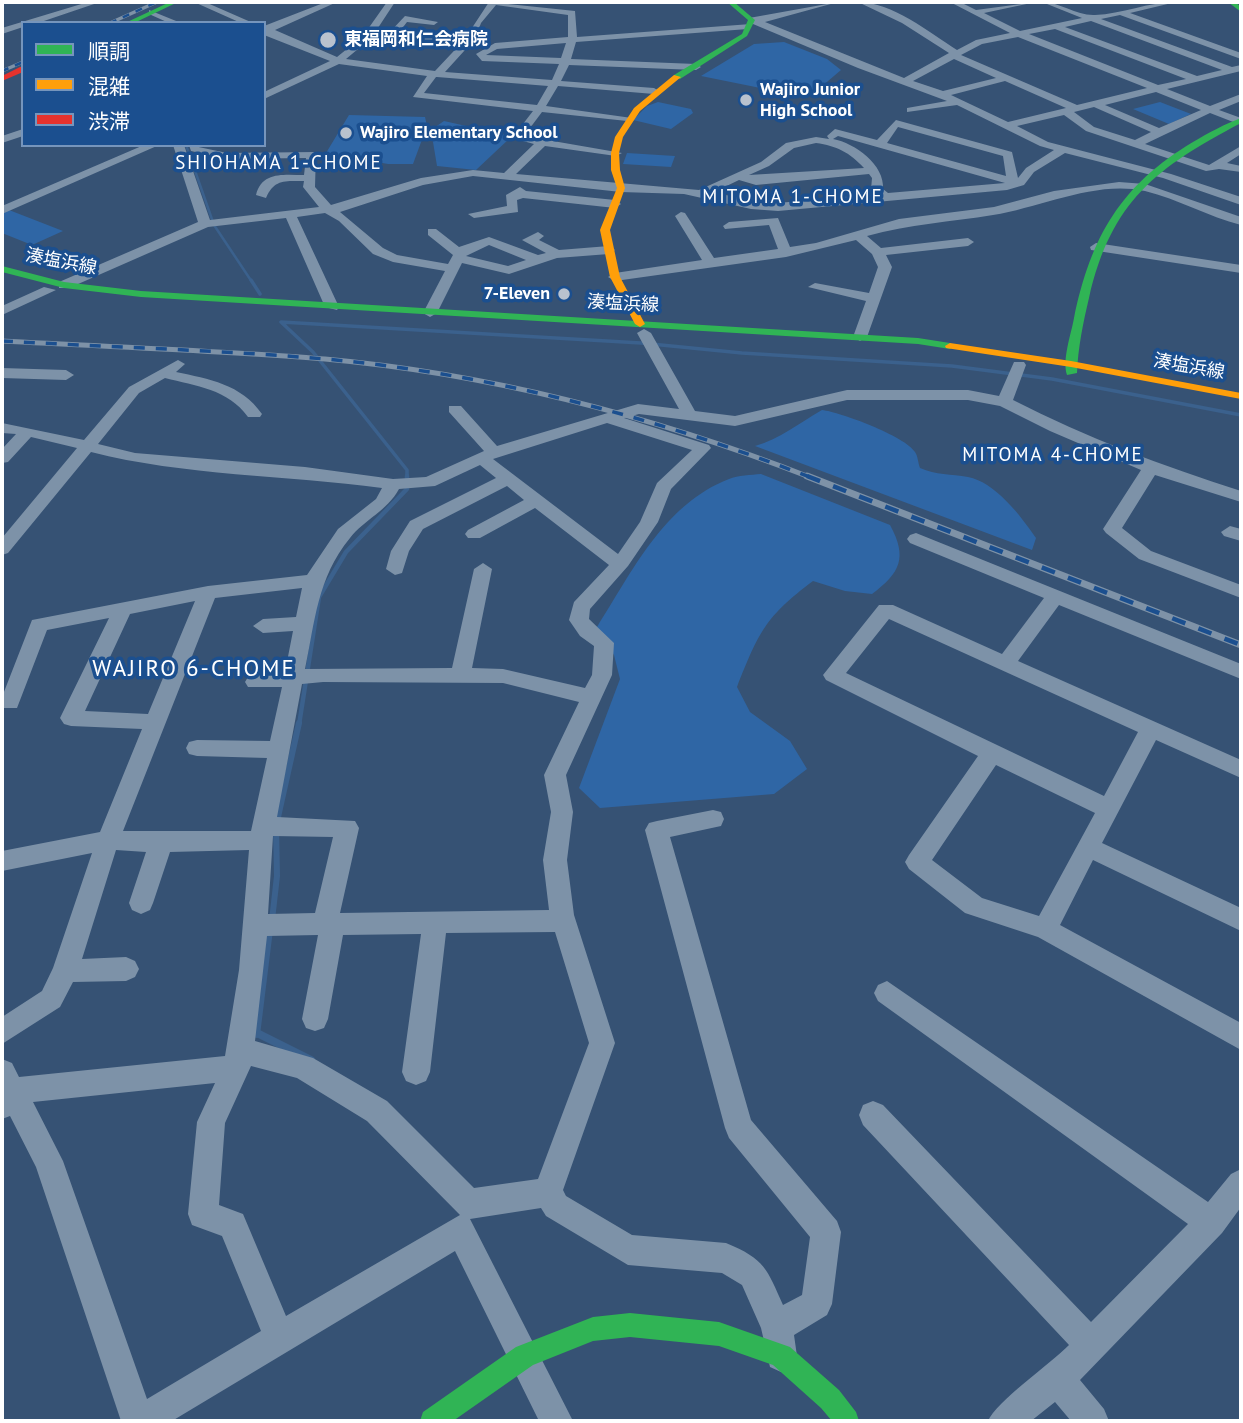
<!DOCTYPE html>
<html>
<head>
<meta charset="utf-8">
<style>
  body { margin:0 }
  #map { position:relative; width:1243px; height:1423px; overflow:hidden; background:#365274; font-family:"PT Sans","Noto Sans JP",sans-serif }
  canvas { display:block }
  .frame { position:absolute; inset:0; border:4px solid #fff; pointer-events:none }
  .legend { position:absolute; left:21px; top:21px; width:245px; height:126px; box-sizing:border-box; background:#1b4f8f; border:2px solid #7695bc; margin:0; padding:9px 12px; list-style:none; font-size:21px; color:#fff }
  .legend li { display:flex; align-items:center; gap:14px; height:35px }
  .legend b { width:35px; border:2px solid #7695bc }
</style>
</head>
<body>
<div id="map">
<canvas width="1243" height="1423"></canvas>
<div class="frame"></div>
<ul class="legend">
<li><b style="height:9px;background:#30b455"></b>順調</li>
<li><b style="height:9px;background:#ff9f0a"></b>混雑</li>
<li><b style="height:9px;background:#e5322d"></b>渋滞</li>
</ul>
</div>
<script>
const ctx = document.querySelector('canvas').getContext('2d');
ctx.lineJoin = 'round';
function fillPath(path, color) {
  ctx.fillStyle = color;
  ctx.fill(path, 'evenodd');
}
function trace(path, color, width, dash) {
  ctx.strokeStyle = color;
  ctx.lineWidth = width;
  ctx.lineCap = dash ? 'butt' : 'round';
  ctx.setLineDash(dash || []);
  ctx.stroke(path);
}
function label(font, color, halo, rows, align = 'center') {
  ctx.font = font + ' "PT Sans","Noto Sans JP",sans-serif';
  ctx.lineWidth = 7;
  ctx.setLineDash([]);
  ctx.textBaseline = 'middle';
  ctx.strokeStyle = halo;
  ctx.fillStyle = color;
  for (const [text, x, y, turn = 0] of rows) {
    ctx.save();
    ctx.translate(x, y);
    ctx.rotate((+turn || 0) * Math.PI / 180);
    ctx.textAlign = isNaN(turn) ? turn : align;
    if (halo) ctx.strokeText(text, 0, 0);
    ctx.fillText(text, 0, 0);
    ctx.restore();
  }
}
const green = new Path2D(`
  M784 42 827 59 841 70 814 93 795 95 701 76 754 44Z
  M658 102 691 109 693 113 671 129 633 120 647 106Z
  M1160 102 1191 114 1169 124 1133 109Z
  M349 115 425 117 427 126 413 164H388L326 153Z
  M444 121 506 135 510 138 476 170 437 166 431 130Z
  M627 153 675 156 671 167 623 164Z
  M9 210 63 231 32 245 2 233V213Z
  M822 410C840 412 905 436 915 452 918 456 918 463 920 468 936 475 951 474 968 477 995 482 1021 516 1036 538L1032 550 755 446C780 439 799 423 822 410Z
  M761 474 890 525C908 558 900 573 872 594L845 591 813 581C765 617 759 632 737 687L750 712 790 741 807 769 774 794 600 808 579 788 620 679 614 655 597 627C632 572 664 504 729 479 738 475 751 475 761 474Z`);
const streamFar4 = new Path2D(`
  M186 145 214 225 252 282`);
const streamFar3 = new Path2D(`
  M251 280 260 294
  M281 322 641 343 742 353 952 366 1052 379 1241 415
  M281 322 313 352 407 470V478`);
const streamFar2 = new Path2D(`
  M299 725 319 597 346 552 407 489V476`);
const streamFar1 = new Path2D(`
  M272 920 277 876 276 826 299 723
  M257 1035 270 930`);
const stream = new Path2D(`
  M257 1033 311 1060`);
const street = new Path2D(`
  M88 2H100L38 23H23V27L2 34V28Z
  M194 2H205L253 23H241Z
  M326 2H337L275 30 337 57 363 36 387 2H395L374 34H388L405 16 438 22 434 25 407 22 397 35 428 37 470 31 489 2 575 11 577 37 751 24 748 29 576 42 571 59 696 64 701 67 696 70 569 65 561 81 654 88 659 91 654 94 558 86 546 106 632 118 627 121 542 112 524 136 622 153 616 156 545 146 516 174 699 190 761 162 786 143 816 137 829 139 827 136 835 129 877 140 896 120 1012 152 1018 178 1026 168 1054 150 1040 146 957 105 907 112V108L947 101 858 68 753 24 749 18 838 2 765 22 904 78 949 53 902 23 858 2C892 2 929 32 957 50L976 40 1010 33 950 2H960L976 10 1036 2 984 13 1020 31 1082 18 1042 2C1060 2 1077 16 1095 15 1122 14 1148 2 1176 2L1130 13 1241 53V59L1120 15 1101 19 1232 67 1241 65V71L1167 89 1210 106 1241 94V101L1219 110 1241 118V125L1210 113 1145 144 1209 165 1241 146V154L1227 163 1241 166V172L1219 169 1206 171 1086 131 1064 115 1017 126 1048 142 1171 174 1241 197V205L1163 178 1065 153 1034 172 1024 185 1007 190 778 211 751 209 684 194 621 192 473 176 423 185 340 212 383 248 397 255 448 264 453 255 428 235V229H436L459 247 489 237 538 255 546 253 522 240 538 232 544 236 539 240 559 250 609 246 615 250 609 254 557 258 509 274 462 263 437 313 430 317 423 313 445 271 393 262 373 254 339 221 325 213 297 217 339 307 337 310 325 307 286 218 208 227 69 288H59V282L198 222 173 145H184L210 220 319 207 303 187 304 181C285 181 274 179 266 198L256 195C262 171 284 175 304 175L306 158 227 159 191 151 189 145 227 153 316 152 315 187 331 205 421 178 473 170 504 173 534 144 512 138 533 111 413 97 427 76 339 64 264 99V92L330 61 264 35V26ZM496 5 568 15V37L495 43 476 54 482 61 559 64 552 80 445 72 475 39 481 23ZM1091 21 1222 70 1197 76 1065 27ZM1055 29 1186 79 1158 85 1029 34ZM467 37 435 71 346 59 370 39 384 40 381 43 386 46 393 40 428 43ZM1018 37 1147 88 1077 105 961 55 982 44ZM566 43 561 58 486 55 497 49ZM954 59 996 78 943 91 913 81ZM436 77H437L548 86 537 105 424 93ZM1005 81 1066 108 1008 122 951 95ZM1156 92 1201 110 1159 128 1105 105ZM1094 107 1151 132 1135 140 1094 127 1074 112ZM898 127 1003 156 1006 176 887 143ZM838 136 1005 183 888 193 883 189C885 165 855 143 833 139ZM816 143C837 146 849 152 864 168L749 175 769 166 794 148ZM869 174 872 178 871 190 875 194 778 203 712 193 739 180 756 185ZM489 245 526 260 508 266 466 256Z
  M149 10 181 23H169L149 14Z
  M23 129V136L2 143V136Z
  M144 145H159L2 214V206Z
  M1119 182 1145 184 1241 217V225C1209 217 1178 199 1145 191 1096 180 1042 207 993 215 951 222 909 224 867 236L881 248 968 238 974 242 968 246 886 255 892 267 867 337 860 341 853 337 866 301 808 287 815 283 869 293 878 267 872 254 856 240 786 257 615 281 608 277 615 273 702 260 675 216 681 212 685 213 714 258 778 249 769 225 725 229 723 226 729 222 778 218 790 247 816 243 899 219 994 207 1054 191Z
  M520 187 526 191 615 200 621 204 615 208 523 198 517 200 518 212 474 218 468 214 507 206 506 195Z
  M1096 243 1241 265V273L1091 250 1090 247Z
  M44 287 56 290 2 315V306Z
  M644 329 651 333 695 411 735 416 847 390H968L999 396 1014 362H1024L1026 365 1013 400C1087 438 1163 466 1241 491V502L1155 475 1122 528 1151 551 1241 585V598L1139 559 1106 533 1103 529 1141 470 1050 431 1000 406 968 400H847L735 426 639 414 624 418 709 445 711 448 671 489 658 522 628 566 590 609 589 619 614 643 612 675 566 775 573 812 567 860 574 915 615 1043 563 1190 566 1196 632 1235 726 1243C765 1259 767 1269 783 1305L802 1295 810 1237 729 1138 725 1128 645 830 649 823 657 821 713 810 721 812 724 819 721 826 670 837 751 1120 837 1221 841 1232 832 1304 827 1315 794 1335 797 1356 792 1367 781 1372 770 1367 761 1328 742 1285 722 1273 628 1265 546 1216 541 1208 470 1219 573 1421H539L455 1251 172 1421H121L36 1167 10 1116 2 1119V1059L12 1063 19 1077 225 1056 239 970 249 850 170 852 153 903 150 910 141 914 132 910 129 903 146 852 116 850 82 959 126 957 135 961 139 969 135 977 126 981 73 982 60 1007 2 1044V1017L42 991 53 968 92 853 2 871V851L100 832 142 729 71 726 64 724 60 718 109 618 47 630 17 708H3L2 697 32 620 208 586 307 575 338 529 376 499 382 488C287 475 184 476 91 452L8 553 2 555V538L77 448 31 437 8 462 2 463V449L16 434 2 433V423L84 440 129 387 178 360 185 364 176 372C209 379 241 384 262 414L260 417H248C228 389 196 386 165 378L139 393 98 444 135 453 305 467 393 479 426 477 484 451 449 412V406H461L497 446 638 404 679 409 637 333ZM607 423 692 450 657 483 640 522 618 554 493 459ZM480 465 496 478 410 521 391 551 386 569 395 575 402 573 409 551 423 529 507 486 524 500 468 530 465 534 468 538H480L535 508 609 565 574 602 569 620 580 636 594 646 592 675 585 688 503 669 472 668 492 569 483 563 474 569 452 668 305 669C315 622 317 578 350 538 365 519 387 511 399 489L435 486ZM302 588 296 617 263 619 253 626 263 633 293 631 285 672 248 677 245 682 248 687H282L270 741 197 740 189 742 186 748 189 754 197 756 267 758 251 831H123L215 598ZM195 601 148 714 85 711 130 614ZM323 682 503 683 579 702 544 775 551 812 543 860 549 910 340 913 359 828 355 821 277 817 302 684ZM273 836 333 837 315 913 268 914ZM555 932 589 1043 538 1179 474 1188 387 1101 313 1058 255 1041 267 936 318 935 302 1019 306 1028 315 1031 324 1028 328 1019 343 935 421 934 402 1072 406 1081 416 1085 426 1081 430 1072 446 933ZM251 1066 297 1078 367 1121 460 1215 286 1316 243 1214 219 1205 225 1123ZM215 1083 197 1122 188 1214 192 1225 222 1236 261 1331 147 1399 63 1161 33 1102Z
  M2 368 66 370 74 375 66 380 2 378Z
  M1230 526 1241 529V541L1224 536 1221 532Z
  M916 533 1241 664V679L1059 605 1018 661 1241 760V778L1156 740 1102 843 1241 908V931L1093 860 1060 925 1241 1023V1050L1038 937 965 913 909 869 905 862 909 855 978 756 826 680 823 675 879 605H893L1002 654 1044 598 910 543 907 539 910 535ZM889 619 1138 732 1104 796 846 673ZM996 765 1095 813 1039 916 982 898 932 860Z
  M887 981 1208 1202 1231 1174 1241 1169V1207L1222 1233 1080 1380 1104 1409 1109 1421H1071L1055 1402 1031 1421H988C996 1402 1050 1364 1069 1345L863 1125 859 1115 863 1105 873 1101 883 1105 1091 1322 1188 1224 878 1001 874 993 878 985Z`);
const fast = new Path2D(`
  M170 2H178L134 23H125Z
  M727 2H734L755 20 747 36 680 79H674V75L742 34 748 20Z
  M1228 2H1235L1241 7V12Z
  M1241 118V123C1157 167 1111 201 1089 298 1083 323 1078 348 1077 373L1067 375C1062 359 1071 335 1074 318 1091 236 1121 185 1193 142 1208 133 1225 124 1241 118Z
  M2 266 64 282 141 291 918 338 950 343 955 346 950 349 918 344 141 297 64 288 2 272Z
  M630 1313 719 1322 790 1347 839 1390 856 1412 859 1421H832L821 1408 773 1365 719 1346 630 1337 593 1341 533 1365 453 1421H420L423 1412 516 1347 593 1317Z`);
const slow = new Path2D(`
  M674 75 681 77 640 111 623 137 619 153 620 170 625 188 610 230 620 277 645 324 640 327 635 324 610 277 600 230 617 188 611 170V153L615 137 634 108Z
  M950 343 1071 361 1241 393V399L1071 367 946 348 945 346Z`);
const jam = new Path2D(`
  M20 67H23V72L2 81V76Z`);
const railFar2 = new Path2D(`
  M110 23 157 2
  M2 71 23 62`);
const railFar1 = new Path2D(`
  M2 341C109 347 218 350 325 359 492 374 656 417 812 478`);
const rail = new Path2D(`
  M807 476 1241 645`);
const markers = [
  [328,40,9,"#b9c2ce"],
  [746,100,7,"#b9c2ce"],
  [346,133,7,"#b9c2ce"],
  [564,294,7,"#b9c2ce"]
];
const farPoinames = [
  ["東福岡和仁会病院",344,40],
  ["Wajiro Junior",760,90],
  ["High School",760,111],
  ["Wajiro Elementary School",360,133],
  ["7-Eleven",550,294,"right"]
];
const farStreetnames = [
  ["湊塩浜線",61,262,11],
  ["湊塩浜線",623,304,3],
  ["湊塩浜線",1189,367,10]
];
const farNeighbourhoodnames = [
  ["SHIOHAMA 1-CHOME",279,164],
  ["MITOMA 1-CHOME",793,198],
  ["MITOMA 4-CHOME",1053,456]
];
const neighbourhoodNames = [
  ["WAJIRO 6-CHOME",194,669]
];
fillPath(green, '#2f66a5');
trace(streamFar4, '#3b618d', 2.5);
trace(streamFar3, '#3b618d', 3.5);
trace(streamFar2, '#3b618d', 4.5);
trace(streamFar1, '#3b618d', 6);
trace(stream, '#3b618d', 8);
fillPath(street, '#7d92a8');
fillPath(fast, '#30b455');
fillPath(slow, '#ff9f0a');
fillPath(jam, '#e5322d');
trace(railFar2, '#7e92a7', 3.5);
trace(railFar1, '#7e92a7', 5);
trace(rail, '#7e92a7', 7);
trace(railFar2, '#1b4f8f', 2.5, [7]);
trace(railFar1, '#1b4f8f', 3.5, [11]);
trace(rail, '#1b4f8f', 4.5, [14]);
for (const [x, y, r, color] of markers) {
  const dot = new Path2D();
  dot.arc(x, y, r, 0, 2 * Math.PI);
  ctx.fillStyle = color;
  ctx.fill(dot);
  trace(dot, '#1b4f8f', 2.5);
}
label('bold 18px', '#fff', '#1b4f8f', farPoinames, 'left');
label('18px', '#fff', '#1b4f8f', farStreetnames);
ctx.letterSpacing = '2px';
label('19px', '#fff', '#1b4f8f', farNeighbourhoodnames);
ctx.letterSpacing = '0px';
ctx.letterSpacing = '2px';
label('23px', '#fff', '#1b4f8f', neighbourhoodNames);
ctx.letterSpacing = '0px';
</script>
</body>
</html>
